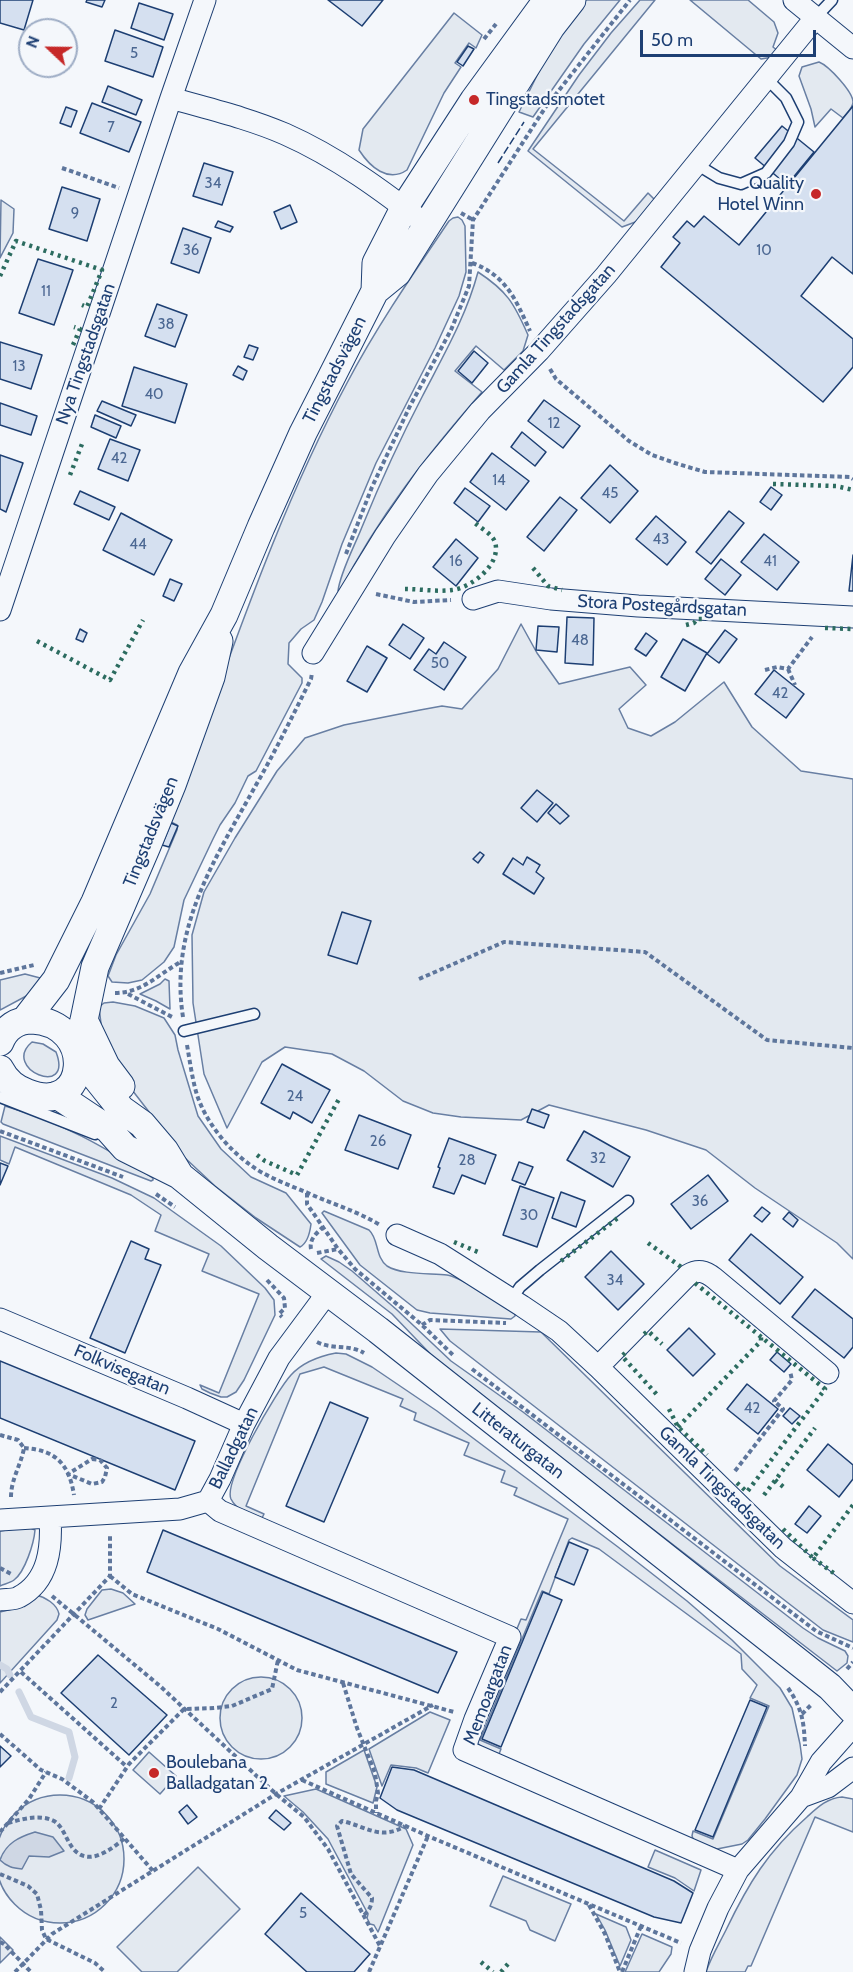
<!DOCTYPE html>
<html>
<head>
<meta charset="utf-8">
<style>
  body { margin:0 }
  #map { position:relative; width:853px; height:1972px; overflow:hidden; background:#f4f7fb; font-family:Cabin,sans-serif }
  canvas { display:block }
  .north { position:absolute; left:18px; top:18px; width:60px; height:60px; box-sizing:border-box; background:#f4f7fb; border:2px solid #9eadc5; border-radius:50%; rotate:292deg; font-size:16px; font-weight:700; line-height:24px; text-align:center; color:#1d3f73 }
  .north::after { content:''; display:block; margin:auto; width:21px; height:27px; background:#c62828; clip-path:polygon(50% 0,100% 100%,50% 72%,0 100%) }
  .scale { position:absolute; left:640px; top:30px; width:176px; height:27px; box-sizing:border-box; border:3px solid #1d3f73; border-top:0; padding-left:8px; font-size:18px; line-height:21px; white-space:nowrap; color:#1d3f73; -webkit-text-stroke:4px #f4f7fb; paint-order:stroke }
</style>
</head>
<body>
<div id="map">
<canvas width="853" height="1972"></canvas>
<div class="north">N</div>
<div class="scale">50 m</div>
</div>
<script>
const ctx = document.querySelector('canvas').getContext('2d');
ctx.lineJoin = 'round';
function fillPath(path, color) {
  ctx.fillStyle = color;
  ctx.fill(path, 'evenodd');
}
function trace(path, color, width, dash) {
  ctx.strokeStyle = color;
  ctx.lineWidth = width;
  ctx.lineCap = dash ? 'butt' : 'round';
  ctx.setLineDash(dash || []);
  ctx.stroke(path);
}
function label(font, color, halo, rows, align = 'center') {
  ctx.font = font + ' Cabin,sans-serif';
  ctx.lineWidth = 4.5;
  ctx.setLineDash([]);
  ctx.textBaseline = 'middle';
  ctx.strokeStyle = halo;
  ctx.fillStyle = color;
  for (const [text, x, y, turn = 0] of rows) {
    ctx.save();
    ctx.translate(x, y);
    ctx.rotate((+turn || 0) * Math.PI / 180);
    ctx.textAlign = isNaN(turn) ? turn : align;
    if (halo) ctx.strokeText(text, 0, 0);
    ctx.fillText(text, 0, 0);
    ctx.restore();
  }
}
const green = new Path2D(`
  M582 0H620L584 44 533 117 519 112 553 43Z
  M640 0H655L533 149 624 221 648 193 655 200 638 221 622 227 528 151 579 75 611 33Z
  M690 0H748L774 22 778 33 773 47 778 51 773 57 761 59Z
  M454 13 482 35 476 48 469 43 455 63 461 67 444 93 407 170C388 183 370 167 359 150L363 129Z
  M819 62C829 66 853 92 853 102 853 108 847 113 843 118L831 109 815 127 811 109 799 76 802 67Z
  M1 200 14 209 13 233 0 258Z
  M458 217 462 220 465 226 466 272 459 296 435 348 376 463 342 544 322 602 314 620 301 629 289 643 288 664 302 678V683L256 771 248 776 235 803 220 825 213 839 184 900 174 947 164 962 142 980 128 983 112 982 108 976 116 955 150 894 177 830V825L169 821C225 674 272 523 347 383 377 326 413 274 449 221L453 218Z
  M478 272C507 291 514 303 528 335L523 351 504 370 476 346 455 371 482 392C427 455 378 517 340 591H338C340 573 355 545 362 527 380 483 400 439 422 397 443 356 466 317 478 272Z
  M521 624 537 653 559 684 630 667 646 685 619 709 628 728 651 736 675 722 724 682 752 727 801 771 853 779V1259L837 1243 755 1188 706 1150 646 1130 549 1105 521 1120 461 1117 433 1113 403 1101 364 1071 332 1054 285 1047 262 1062 227 1128 204 1074 193 1003 192 935 204 892 235 838 277 771 305 738 344 725 420 710 442 706 462 709 498 669Z
  M25 974 44 979 30 994 0 1010V980Z
  M165 979 169 981 170 1009 156 1001 140 994 160 984Z
  M113 1002 135 1006 164 1018 175 1035 178 1050 198 1116 221 1149 251 1177 286 1193 311 1224C310 1232 308 1243 300 1247L256 1218 215 1186 184 1157 122 1077 103 1040 99 1007 104 1003Z
  M32 1042 43 1044 56 1052C74 1099 0 1069 32 1042Z
  M5 1106C63 1123 103 1146 153 1178V1180L151 1181 3 1124 1 1122Z
  M0 1136 112 1178 154 1198 221 1246 265 1288 274 1300 275 1315 244 1380 236 1392 227 1397H221L210 1393 202 1389 200 1385 219 1393 259 1294 202 1271 209 1254 155 1231 161 1215 131 1195 15 1147 9 1164 0 1160Z
  M324 1211 369 1230C379 1239 375 1257 387 1266 401 1275 431 1273 447 1275 460 1277 504 1304 515 1313V1316L511 1319 430 1313 417 1310 360 1265 322 1213Z
  M326 1256 339 1262 352 1271 397 1310 451 1361 523 1412 803 1628 818 1638 845 1651 848 1656 847 1663 837 1671 466 1385 441 1365 392 1314 321 1259Z
  M440 1329 541 1332 780 1566 853 1620V1642L823 1630 450 1341Z
  M336 1353 346 1354 372 1367 437 1411 618 1547 687 1601 732 1640 780 1688 792 1708 800 1744 802 1759 797 1775 765 1819 748 1840 742 1844 717 1849 694 1841 692 1836 693 1831 713 1839 769 1706 750 1698 757 1685 742 1669 741 1654 599 1549 572 1538 569 1540 549 1594 542 1591 480 1740 501 1749 499 1754C487 1750 474 1747 474 1732L521 1619 526 1620 568 1519 514 1495 517 1488 501 1482 505 1471 464 1455 469 1443 414 1420 416 1413 400 1406 403 1399 324 1367 300 1374 246 1506 264 1514 262 1518C251 1514 237 1511 231 1499 223 1482 277 1390 291 1375 302 1363 320 1356 336 1353Z
  M28 1527 35 1530C34 1543 25 1572 14 1580 10 1583 4 1584 0 1586V1531Z
  M111 1589 123 1593 135 1604 88 1620 85 1615 87 1609 102 1590Z
  M36 1595C45 1597 57 1604 59 1614L57 1620 0 1683V1612L16 1608Z
  M220 1718a41 41 0 1 1 82 0a41 41 0 1 1-82 0Z
  M430 1712 450 1720 428 1773 416 1768 391 1765 382 1786 369 1749Z
  M364 1750 377 1787 373 1803 326 1784V1772Z
  M149 1752 176 1776 160 1794 133 1770Z
  M316 1789 406 1829 413 1845 378 1932 374 1925 370 1924 367 1918 368 1914 328 1839 303 1812 284 1796Z
  M-4 1859a64 64 0 1 1 128 0a64 64 0 1 1-128 0Z
  M842 1797 853 1799V1832L815 1817 751 1966H748L745 1972H706C711 1957 719 1944 726 1930 748 1884 768 1851 807 1817 817 1808 827 1798 842 1797Z
  M655 1850 701 1870 694 1891 675 1878 648 1867Z
  M198 1867 240 1909 177 1972H142L117 1947Z
  M503 1876 571 1904 555 1941 530 1930 526 1921 490 1906Z
  M596 1914 626 1927 631 1940 620 1966 605 1930Z
  M642 1934 672 1947 671 1954 659 1972H625Z
  M0 1937 13 1950 0 1963Z`);
const water = new Path2D(`
  M35 1832 53 1837 64 1851 49 1857 29 1856 22 1869C13 1868 7 1867 0 1860 6 1843 19 1837 35 1832Z`);
const stream = new Path2D(`
  M0 1665 7 1669 10 1675
  M19 1692 31 1717 69 1732 75 1757 69 1778`);
const building = new Path2D(`
  M0 0H33L24 30 0 23Z
  M87 0H105L102 7 86 2Z
  M328 0H383L362 26Z
  M139 3 173 14 164 40 131 28Z
  M115 30 163 47 153 77 105 61Z
  M468 46 474 49 463 66 457 62Z
  M108 86 142 100 136 115 102 102Z
  M92 103 141 122 129 152 80 133Z
  M853 106V274L832 257 801 296 853 339V367L823 402 661 267 680 243 673 237 687 221 694 227 704 216 739 245Z
  M66 107 77 111 71 127 60 123Z
  M782 126 814 152 787 185 755 158Z
  M204 163 233 172 222 205 193 196Z
  M62 187 100 199 87 241 49 229Z
  M290 205 297 222 281 229 274 212Z
  M218 221 233 227 230 232 215 227Z
  M183 228 211 238 199 273 171 263Z
  M38 259 73 270 54 325 19 313Z
  M157 304 187 315 175 347 145 336Z
  M0 342 42 355 31 389 0 379Z
  M249 345 258 348 253 360 244 357Z
  M474 351 488 363 472 383 458 371Z
  M238 366 247 371 243 380 233 375Z
  M134 367 187 384 175 423 122 406Z
  M544 400 580 426 563 448 528 421Z
  M102 401 136 415 131 426 97 411Z
  M0 403 37 416 31 435 0 425Z
  M95 415 121 426 116 438 91 427Z
  M522 432 546 452 535 466 511 447Z
  M110 439 140 450 128 481 98 469Z
  M492 453 529 481 506 510 470 482Z
  M0 455 23 463 6 512 0 509Z
  M610 465 638 491 610 523 581 498Z
  M771 487 782 495 771 510 760 502Z
  M465 488 490 506 478 522 454 503Z
  M80 491 115 507 109 520 74 504Z
  M560 497 577 510 544 551 527 537Z
  M729 511 744 523 711 564 696 552Z
  M121 513 172 540 154 575 103 550Z
  M656 516 686 542 667 565 636 539Z
  M764 534 799 562 777 590 741 562Z
  M456 539 478 558 456 586 433 567Z
  M853 555V591H849Z
  M721 559 741 575 725 595 705 579Z
  M170 579 182 584 174 601 163 596Z
  M567 617 594 618 593 665 565 663Z
  M403 624 424 638 410 659 389 645Z
  M538 626 559 627 557 652 536 650Z
  M80 629 87 633 83 642 76 639Z
  M725 630 737 639 719 663 707 654Z
  M646 633 657 641 646 656 635 649Z
  M683 639 707 653 685 691 661 677Z
  M444 642 466 657 444 690 414 670 429 649 436 654Z
  M367 646 387 658 367 692 347 681Z
  M774 670 804 694 786 718 755 694Z
  M537 790 553 803 537 822 521 808Z
  M556 804 569 816 560 824 548 813Z
  M171 823 178 826 169 847 162 845Z
  M480 852 484 855 478 863 473 859Z
  M527 857 540 865 536 872 544 878 534 894 503 874 513 858 523 865Z
  M342 912 371 921 357 964 328 955Z
  M282 1064 330 1090 312 1123 293 1112 290 1119 261 1103Z
  M532 1109 549 1115 544 1128 527 1122Z
  M359 1115 411 1135 398 1169 345 1150Z
  M584 1131 630 1157 613 1187 567 1160Z
  M449 1138 496 1155 485 1184 462 1175 454 1194 433 1187 440 1168 438 1167Z
  M519 1162 533 1167 525 1185 512 1180Z
  M0 1163 8 1166 0 1185Z
  M708 1175 728 1201 691 1229 671 1204Z
  M520 1186 554 1198 537 1247 503 1235Z
  M561 1192 585 1201 576 1227 552 1218Z
  M762 1207 770 1213 762 1222 754 1216Z
  M789 1212 798 1220 793 1227 783 1219Z
  M751 1234 803 1277 780 1304 729 1260Z
  M131 1241 149 1249 145 1259 161 1265 125 1353 90 1338Z
  M611 1251 644 1284 618 1310 585 1277Z
  M815 1289 853 1319V1347L844 1358 792 1317Z
  M689 1328 715 1354 693 1376 667 1350Z
  M777 1352 791 1364 784 1372 770 1360Z
  M0 1361 195 1441 175 1490 0 1418Z
  M747 1384 778 1409 758 1434 727 1409Z
  M330 1402 368 1418 324 1522 286 1506Z
  M790 1408 800 1416 792 1424 783 1416Z
  M828 1444 853 1465V1479L839 1497 807 1470Z
  M809 1506 821 1516 807 1533 795 1524Z
  M163 1530 457 1652 438 1693 147 1572Z
  M569 1542 588 1550 574 1585 555 1577Z
  M543 1592 562 1600 501 1747 482 1739Z
  M98 1655 167 1715 129 1755 61 1693Z
  M750 1700 767 1707 713 1837 695 1830Z
  M0 1746 11 1756 0 1767Z
  M392 1767 414 1770 674 1881 693 1893 681 1923 654 1917 397 1810 380 1798Z
  M187 1805 197 1817 188 1824 179 1812Z
  M276 1810 291 1823 284 1830 269 1818Z
  M301 1893 370 1954 354 1972H307L265 1934Z`);
const path = new Path2D(`
  M484 39 496 24
  M62 168 119 188
  M461 213 473 220
  M472 263C506 275 516 300 530 331
  M550 369 556 379 629 441 652 455 678 464 705 472 850 477 853 479
  M346 554 372 487 410 406 451 330 469 286 473 220 545 108 630 0
  M376 594 414 602 451 600
  M788 669 795 685
  M765 670 777 667 788 669 812 637
  M0 973 34 965
  M419 979 504 942 645 952 767 1040 853 1048
  M115 993C142 993 159 974 182 961
  M128 994 174 1018
  M183 1017C169 928 215 859 256 785 276 750 293 715 311 679L312 673
  M187 1045C190 1062 192 1078 197 1095 206 1122 227 1148 249 1164 266 1177 289 1185 308 1193 332 1204 357 1211 380 1225
  M0 1131 123 1177
  M307 1193V1204L338 1249 355 1269 422 1325 454 1356
  M156 1194 175 1207
  M311 1249C309 1239 317 1233 323 1227
  M317 1253 338 1249
  M267 1280 284 1298 285 1308 279 1314 282 1317
  M422 1325 430 1320 506 1323
  M317 1342C333 1350 349 1344 364 1353
  M472 1369 816 1631 853 1648
  M0 1435 18 1440 24 1448C21 1465 11 1479 11 1497
  M24 1448C56 1450 69 1464 74 1495
  M92 1459 100 1460 107 1468 105 1477 102 1482 92 1484 68 1474Z
  M735 1471 783 1409 774 1401 792 1380 790 1371
  M0 1568 13 1575
  M110 1576 132 1594 218 1629 297 1670 454 1712
  M52 1596 160 1686 276 1794 304 1817 328 1849 380 1946
  M847 1669 853 1662
  M21 1672 127 1767
  M343 1683 357 1728 375 1773 378 1793 376 1801V1813
  M788 1688C802 1708 804 1722 805 1746
  M0 1692 110 1576V1534
  M802 1714 812 1704
  M0 1734 41 1770 62 1779 93 1802 153 1871
  M302 1780 428 1836 681 1943
  M99 1809 129 1764 184 1709 214 1708 232 1706 272 1689 278 1660
  M8 1823C22 1819 40 1814 54 1821 62 1826 65 1836 70 1844 85 1869 108 1852 125 1838
  M0 1832 29 1799 46 1772
  M0 1874 28 1886 37 1894 41 1910 42 1930 46 1939 95 1963 105 1972
  M589 1905 605 1934 620 1972
  M364 1915C369 1911 372 1905 372 1898L351 1874 337 1826 342 1821C365 1826 381 1841 405 1826
  M0 1942 4 1944 31 1972
  M15 1972 52 1934 276 1794 433 1705
  M369 1972 428 1836
  M622 1972 641 1926`);
const service = new Path2D(`
  M816 17 832 0
  M696 164 719 178 741 184 766 173 789 143 798 122 786 98 766 78
  M184 1031 254 1014
  M0 1097 95 1134
  M512 1299 520 1287 540 1270 628 1201`);
const minor = new Path2D(`
  M794 0 853 48
  M171 98C209 109 248 118 285 134 337 157 383 191 428 226
  M473 599 498 591 551 599 638 606 853 617
  M0 610 171 98 205 0
  M313 653 385 536 428 474 480 411 539 351 606 275 816 17
  M397 1235 440 1254 522 1306 559 1331 598 1367 783 1548 853 1603
  M0 1319 187 1398 244 1424
  M598 1367 688 1275C698 1269 705 1271 714 1278L828 1373
  M208 1501 220 1511 510 1637 475 1719 464 1750 738 1870
  M0 1520 180 1509 208 1501 220 1479 244 1424 279 1358 328 1292
  M0 1600C6 1599 14 1600 19 1597 49 1581 52 1547 50 1517
  M801 1797 828 1787 853 1768
  M695 1972 700 1951 718 1908 738 1870 801 1797 821 1762 853 1726`);
const tertiary = new Path2D(`
  M375 291 376 263 404 208 474 100 547 0
  M25 1020 56 980 95 902 192 673 224 615 261 527 303 433 332 376 375 291 397 273 551 27 572 0
  M84 1020 106 1066 121 1086
  M0 1042C6 1027 17 1020 32 1020 97 1023 89 1117 28 1093 16 1089 6 1081 0 1069
  M76 1049 84 1020 95 967 147 846 172 785 211 677 219 641
  M79 1062 93 1074 121 1109 142 1124 165 1151 179 1174
  M57 1095 108 1129 125 1148 179 1175 268 1247 378 1330 830 1687 853 1711`);
const hedge = new Path2D(`
  M0 276 16 241 102 270 87 307 82 305
  M73 345 80 329 74 327
  M70 475 82 444
  M773 484 836 486 853 490
  M533 568 548 586 562 590
  M405 589C420 589 437 592 452 590 471 588 502 564 495 542 492 534 482 529 475 523
  M686 625 694 623 697 619H703
  M825 628 853 629
  M37 641 110 680 143 620
  M257 1155 265 1161 297 1175 339 1099
  M454 1242 478 1252
  M648 1243 684 1269
  M561 1261 619 1217
  M695 1283 825 1389 747 1492 736 1482
  M644 1334 648 1331 662 1344
  M625 1353 622 1356 659 1397
  M669 1409 678 1427 707 1455
  M678 1427 761 1341V1337
  M775 1480 786 1489
  M764 1495 815 1428
  M783 1529 813 1558 853 1505
  M813 1558 835 1574
  M481 1962 493 1972
  M501 1972 508 1964`);
const fence = new Path2D(`
  M498 163 524 122`);
const markers = [
  [474,100,6,"#c62828"],
  [816,194,6,"#c62828"],
  [154,1773,6,"#c62828"]
];
const numberNames = [
  ["5",134,54],
  ["7",111,128],
  ["34",213,184],
  ["9",75,214],
  ["36",191,251],
  ["10",764,251],
  ["11",46,292],
  ["38",166,325],
  ["13",19,367],
  ["40",154,395],
  ["12",554,424],
  ["42",119,459],
  ["14",499,481],
  ["45",610,494],
  ["43",661,540],
  ["44",138,545],
  ["16",456,562],
  ["41",770,562],
  ["48",580,641],
  ["50",440,664],
  ["42",780,694],
  ["24",295,1097],
  ["26",378,1142],
  ["32",598,1159],
  ["28",467,1161],
  ["36",700,1202],
  ["30",529,1216],
  ["34",615,1281],
  ["42",752,1409],
  ["2",114,1704],
  ["5",303,1914]
];
const poiNames = [
  ["Tingstadsmotet",486,100],
  ["Quality",804,184,"right"],
  ["Hotel Winn",804,205,"right"],
  ["Boulebana",166,1763],
  ["Balladgatan 2",166,1784]
];
const streetNames = [
  ["Gamla Tingstadsgatan",556,329,-48],
  ["Nya Tingstadsgatan",86,354,-71],
  ["Tingstadsvägen",335,370,-63],
  ["Stora Postegårdsgatan",662,606,3],
  ["Tingstadsvägen",151,832,-68],
  ["Folkvisegatan",122,1370,23],
  ["Litteraturgatan",518,1441,38],
  ["Balladgatan",234,1448,-64],
  ["Gamla Tingstadsgatan",722,1488,44],
  ["Memoargatan",488,1695,-69]
];
fillPath(green, '#e3e9f0');
trace(green, '#687fa3', 1.5);
fillPath(water, '#cfd7e4');
trace(water, '#687fa3', 1.5);
trace(stream, '#cfd7e4', 7);
fillPath(building, '#d5e0f0');
trace(building, '#1d3f73', 1.5);
trace(service, '#1d3f73', 13);
trace(minor, '#1d3f73', 23);
trace(tertiary, '#1d3f73', 29);
trace(path, '#5e769c', 4, [4.5, 3]);
trace(service, '#f4f7fb', 10);
trace(minor, '#f4f7fb', 21);
trace(tertiary, '#f4f7fb', 27);
trace(hedge, '#2c6c60', 4.5, [3, 4.5]);
trace(fence, '#1d3f73', 1.5, [8, 3]);
for (const [x, y, r, color] of markers) {
  const dot = new Path2D();
  dot.arc(x, y, r, 0, 2 * Math.PI);
  ctx.fillStyle = color;
  ctx.fill(dot);
  trace(dot, '#f4f7fb', 2);
}
label('15px', '#4b6792', null, numberNames);
label('18px', '#1d3f73', '#f4f7fb', poiNames, 'left');
label('18px', '#1d3f73', '#f4f7fb', streetNames);
</script>
</body>
</html>
